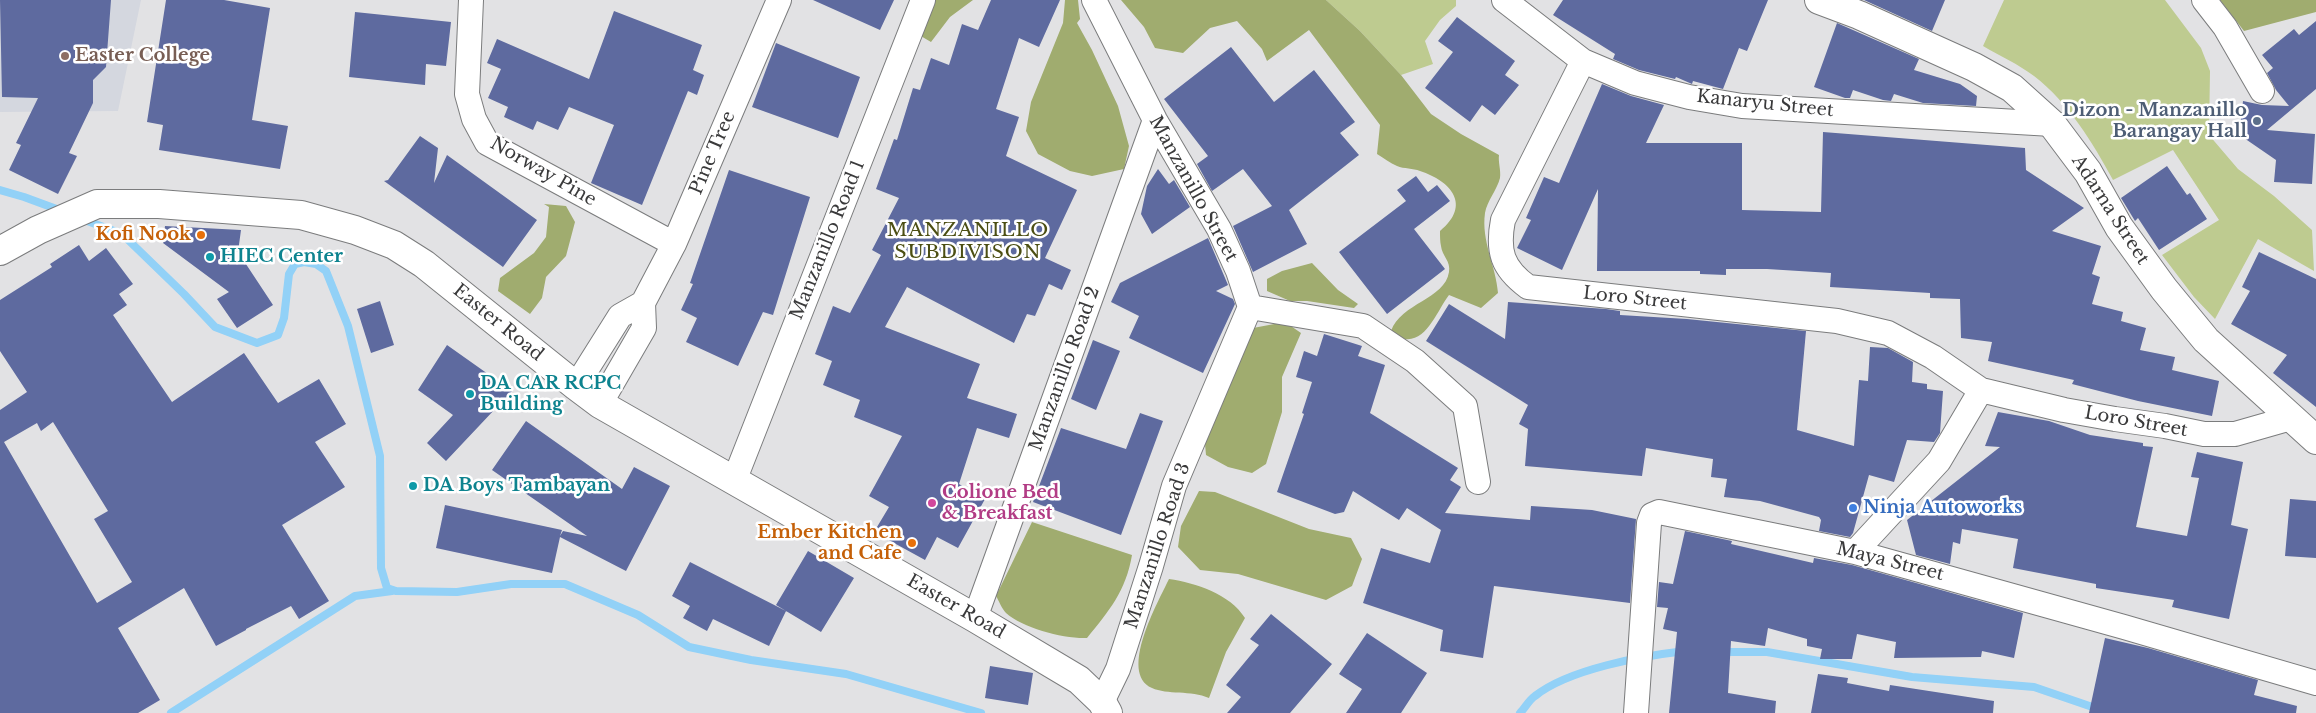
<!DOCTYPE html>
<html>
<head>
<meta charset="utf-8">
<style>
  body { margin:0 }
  canvas { display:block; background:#e2e2e4 }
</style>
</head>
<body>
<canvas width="2316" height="713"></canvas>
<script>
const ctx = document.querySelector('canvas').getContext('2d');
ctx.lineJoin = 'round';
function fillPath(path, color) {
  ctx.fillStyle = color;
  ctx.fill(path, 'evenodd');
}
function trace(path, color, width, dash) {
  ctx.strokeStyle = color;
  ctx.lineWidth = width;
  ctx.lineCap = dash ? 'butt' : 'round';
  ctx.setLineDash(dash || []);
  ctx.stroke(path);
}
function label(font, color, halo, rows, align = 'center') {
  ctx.font = font + ' "Libre Baskerville",serif';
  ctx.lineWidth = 5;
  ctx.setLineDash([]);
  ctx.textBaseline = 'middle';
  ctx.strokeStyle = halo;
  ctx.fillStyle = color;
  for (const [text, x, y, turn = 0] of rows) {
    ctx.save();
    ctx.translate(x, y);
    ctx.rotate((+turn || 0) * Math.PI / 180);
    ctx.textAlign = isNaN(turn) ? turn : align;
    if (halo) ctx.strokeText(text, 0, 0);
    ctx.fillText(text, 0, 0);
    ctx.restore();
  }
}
const built = new Path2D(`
  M0 0H141L118 111 0 112Z`);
const green = new Path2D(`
  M1326 0H1456V6L1440 20 1425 41 1433 64 1401 75 1360 31Z
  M2004 0H2165L2201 48 2210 71 2209 135 2238 169 2274 196 2312 230 2314 271 2258 239 2215 319 2194 297 2162 255 2219 220 2173 150 2113 180C2093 143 2068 102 2034 76 2018 64 2000 56 1983 46Z`);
const forest = new Path2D(`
  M933 0H973L950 17 931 42 919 35Z
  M1065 0H1078L1080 19 1077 23 1092 50 1118 106 1129 146 1124 169 1092 176 1070 171 1038 154 1026 131 1031 102 1063 23Z
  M1121 0H1326L1360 31 1401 75 1431 114 1461 134 1499 155C1498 162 1501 170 1500 178 1497 190 1487 201 1485 213 1481 241 1496 266 1498 293L1481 308 1449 295C1438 309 1427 342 1405 339 1401 338 1395 333 1391 331 1401 303 1445 299 1449 272 1451 261 1442 256 1441 246 1440 242 1440 236 1440 231 1472 205 1451 181 1420 171 1413 168 1404 169 1397 166 1390 163 1384 158 1377 154L1380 125 1309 30 1267 61 1262 49 1237 21 1210 28 1183 53 1155 48 1144 27Z
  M2220 0H2316V12L2244 31Z
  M544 204 566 206 575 222 566 256 546 277 542 298 530 314 498 291 500 278 534 253 546 237 549 207Z
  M1312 263 1338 290 1358 304 1354 308 1307 301H1290L1267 291V279L1282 271Z
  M1285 322 1301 333 1282 377V412L1266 464 1252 473 1228 467 1206 455 1205 444 1227 384 1253 328Z
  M1199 491 1215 492 1309 529 1351 538 1362 559 1352 586 1326 600 1238 574 1200 570 1178 547 1181 526Z
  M1032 522 1132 555C1126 591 1109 611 1087 638 1064 639 1023 628 1006 613 1002 609 999 601 996 596Z
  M1169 579C1196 583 1230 594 1245 618L1226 652 1209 698C1191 690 1167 695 1152 688 1118 673 1158 602 1169 579Z`);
const stream = new Path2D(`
  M0 190 24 197 62 211
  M82 219 122 234 184 294 215 327 257 343 278 335 284 318 289 274 295 264 304 262 316 264 326 271 348 326 380 456 381 568 387 588 396 591 457 592 511 584H565L638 615 689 647 751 660 846 674 981 713
  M1721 652H1767L1912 677 2034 687 2110 713
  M171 713 355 596 392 591
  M1520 713C1525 708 1529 700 1535 696 1569 669 1642 656 1685 651`);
const building = new Path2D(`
  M0 0H111L106 67 93 80V103L69 153 77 156 58 194 9 170 21 145 16 143 38 98 2 97Z
  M166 0H224L270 8 252 120 288 126 280 169 159 150 163 125 147 122Z
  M813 0H894L880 30Z
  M991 0H1060L1039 47 1019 38 996 109 1019 117 1006 156 1077 190 1045 258 1071 270 1062 290 1049 284 1035 316 1027 314 1014 343 907 287 885 327 980 364 967 398 1017 414 1009 438 977 428 959 484 985 499 958 548 937 537 925 560 874 532 889 507 869 496 902 436 854 417 860 400 823 385 832 361 815 354 833 306 850 313 881 255 872 250 899 198 876 189 894 139 897 140 913 88 920 90 931 58 949 65 962 24 978 30Z
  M1563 0H1768L1747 51 1739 48 1723 89 1693 81 1692 84 1676 77 1675 79 1639 70 1613 59 1615 54 1553 15Z
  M1864 0H1945L1932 31Z
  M614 11 702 45 693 70 704 75 697 95 688 91 642 205 591 183 614 125 569 107 558 130 537 121 533 130 504 117 508 107 488 98 501 69 487 63 497 39 589 79Z
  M355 12 451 22 446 66 426 64 425 85 349 77Z
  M1457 17 1515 61 1505 75 1519 85 1495 115 1482 105 1470 122 1425 88 1453 52 1438 41Z
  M2316 21V89L2267 130 2315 134 2312 184 2274 182 2276 160 2228 127 2240 128 2243 101 2262 105 2289 106 2276 90 2267 73 2273 68 2262 55 2294 29 2299 35Z
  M1837 23 1919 59 1914 70 1960 84 1977 96 1976 106 1923 103 1894 94 1891 101 1883 100 1853 90 1850 98H1845L1814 87Z
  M776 43 860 77 838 138 752 107Z
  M1231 47 1274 102 1314 70 1355 122 1340 133 1359 155 1289 210 1307 244 1253 272 1233 226 1272 206 1243 169 1212 191 1197 164 1208 156 1164 99Z
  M1602 84 1631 96 1664 105 1646 143H1742V210L1821 212 1823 132 2025 148 2026 170 2084 208 2052 231 2101 246 2092 274 2100 277 2092 304 2123 312 2121 321 2146 328 2140 350 2175 357 2172 370 2219 381 2212 416 2138 401 2072 384 2074 380 1988 361 1992 342 1961 338 1960 299 1930 298V293L1830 287 1831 273 1767 269H1726V275L1700 274V271H1597L1598 189 1562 270 1517 248 1531 220 1526 218 1544 177 1559 183Z
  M420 136 438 148 434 183 447 155 537 220 503 267 384 181 388 180Z
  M2167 166 2187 195 2190 193 2207 219 2159 250 2138 218 2135 221 2121 198Z
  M1158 169 1169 184 1174 180 1190 207 1152 234 1141 214 1147 186Z
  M729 170 810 197 773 315 763 312 738 366 686 342 697 318 681 310 693 284 690 283Z
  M1416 176 1428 192 1437 185 1450 201 1414 229 1445 269 1387 314 1339 252 1406 201 1397 190Z
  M165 226 241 230 238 252 273 305 237 328 217 299 229 292 163 243Z
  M1208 238 1228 285 1216 291 1233 299 1235 304 1203 373 1129 338 1139 316 1111 302 1120 283Z
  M79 245 89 261 106 248 133 284 119 294 127 305 113 315 172 402 244 353 278 403 319 379 346 424 315 442 345 487 282 525 329 601 299 619 291 606 246 629V630L216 646 184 588 118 628 160 700 138 713H0V410L27 392 0 351V300L52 267 50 264ZM53 422 108 511 94 519 132 582 97 603 4 442 37 423 41 431Z
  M2259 252 2316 279V407L2273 373 2287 355 2231 324 2250 291 2242 287Z
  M380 301 394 345 371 353 357 309Z
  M1508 302 1606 309 1620 311V315L1687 319 1806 331 1797 430 1854 446 1859 380 1868 381 1870 347 1888 348 1913 362 1912 382 1927 384V389L1943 391 1940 433 1934 442 1907 440 1894 482 1869 475 1853 533 1850 537 1819 531 1821 520 1819 517 1760 501 1724 497 1727 479 1711 477 1713 459 1646 448 1642 476 1525 466 1528 429 1519 424 1528 405 1426 341 1449 304 1505 339Z
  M1324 334 1362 346 1358 356 1385 365 1370 413 1458 468 1450 480 1461 487 1445 513 1530 520 1531 506 1592 510 1636 519 1630 603 1494 586 1483 658 1440 651 1443 630 1363 603 1381 548 1430 563 1441 530 1407 508 1399 520 1353 491 1344 512 1335 514 1277 492 1304 414 1302 413 1312 382 1296 377 1304 351 1317 356Z
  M1093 340 1120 351 1096 410 1071 399Z
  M447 345 512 391 446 461 427 443 453 415 418 390Z
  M1998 412 2049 421 2090 435 2143 443V446L2153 447 2136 527 2187 536 2199 478 2191 477 2197 452 2243 462 2231 525 2248 529 2229 619 2172 607 2174 600 2096 588V584L2013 568 2018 539 1962 529 1960 544 1953 542 1950 564 1916 555 1907 520 2000 447 1985 446Z
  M1140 413 1163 421 1121 535 1033 502 1061 428 1126 449Z
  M526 421 622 489 634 467 670 486 626 571 560 537 552 573 436 548 445 505 562 530 560 536 563 531 587 536 492 470Z
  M2290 499 2316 501V558L2285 556Z
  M1685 531 1732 541 1731 544 1813 563 1814 558 1852 565 2023 613 2014 658 1982 651 1981 657 1894 658 1896 642 1857 634 1852 659H1820L1822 649 1807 646V639L1768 628 1765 646 1731 641 1728 693 1776 701 1775 713H1669L1677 632 1663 629 1668 608 1657 607 1659 582 1673 584Z
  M808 551 854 578 821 632 776 605Z
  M690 562 786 611 769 646 713 619 707 631 683 618 690 606 672 596Z
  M1271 614 1332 664 1290 713H1227L1241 697 1226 685 1259 645 1250 639Z
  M1367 633 1427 673 1401 713H1346L1362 689 1339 674Z
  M2105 638 2148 648 2258 680 2254 695 2297 706 2296 713H2089Z
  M990 666 1033 673 1028 705 985 698Z
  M1818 674 1848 678 1847 683 1889 691 1890 685 1994 701 1993 713H1811Z`);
const street = new Path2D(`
  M471 0 467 94 474 119 487 143 674 244
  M1094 0 1155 120 1219 229 1238 271 1250 307
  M1504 0 1583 61 1635 83 1689 97 1742 106 2052 124
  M2204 0 2225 27 2262 91
  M1583 61 1503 220C1497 251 1502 268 1528 287L1837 321 1888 333 1933 357 1981 390 2064 410 2115 419 2165 426 2204 434H2235L2291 418
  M1250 307 1363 326 1415 361 1465 406 1478 482
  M576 386 620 316 643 303
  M600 404 644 328 643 303 674 244 779 0
  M734 481 923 0
  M1855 552 1939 461 1981 390
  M975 618 1155 120
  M1102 702 1118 669 1151 566 1174 486 1250 307
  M1636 713 1649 523 1652 515 1659 512 1855 552 2124 627 2316 683`);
const secondary = new Path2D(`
  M1819 0 1859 15 1974 67 2012 88 2052 124 2088 172 2119 227 2164 289 2206 340 2316 440
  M0 251 38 230 97 204H159L301 215 355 230 394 245 424 264 576 386 600 404 975 618 1079 680 1102 702 1108 713`);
const markers = [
  [65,56,5,"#8d6e63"],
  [2257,121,5,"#5c6f8a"],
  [201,235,5,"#e8710a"],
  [210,257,5,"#0f9aa8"],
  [470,394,5,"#0f9aa8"],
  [413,486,5,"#0f9aa8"],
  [932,503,5,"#d1479c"],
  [1853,508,5,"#3f7fe0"],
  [912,543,5,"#e8710a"]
];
const educationNames = [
  ["Easter College",75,56]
];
const streetNames = [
  ["Kanaryu Street",1765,104,6],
  ["Pine Tree",713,153,-67],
  ["Norway Pine",543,172,30],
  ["Manzanillo Street",1193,189,61],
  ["Adarna Street",2110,210,57],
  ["Manzanillo Road 1",828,240,-68],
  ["Loro Street",1635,299,6],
  ["Easter Road",498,323,39],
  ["Manzanillo Road 2",1065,369,-70],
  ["Loro Street",2136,422,10],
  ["Manzanillo Road 3",1158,546,-72],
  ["Maya Street",1890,562,14],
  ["Easter Road",956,607,30]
];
const serviceNames = [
  ["Dizon - Manzanillo",2247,111],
  ["Barangay Hall",2247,132]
];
const foodNames = [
  ["Kofi Nook",191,235],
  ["Ember Kitchen",902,533],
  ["and Cafe",902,554]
];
const cultureNames = [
  ["HIEC Center",220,257],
  ["DA CAR RCPC",480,384],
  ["Building",480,405],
  ["DA Boys Tambayan",423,486]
];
const hotelNames = [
  ["Colione Bed",942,493],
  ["& Breakfast",942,514]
];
const shopNames = [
  ["Ninja Autoworks",1863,508]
];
const neighbourhoodNames = [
  ["MANZANILLO",968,231],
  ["SUBDIVISON",968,253]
];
fillPath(built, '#d4d7df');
fillPath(green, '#becb90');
fillPath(forest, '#a0ac6f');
trace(stream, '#92d1f7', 8);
fillPath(building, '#5e6a9f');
trace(street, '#7b7c7d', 26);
trace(secondary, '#7b7c7d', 30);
trace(street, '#fff', 24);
trace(secondary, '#fff', 28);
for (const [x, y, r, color] of markers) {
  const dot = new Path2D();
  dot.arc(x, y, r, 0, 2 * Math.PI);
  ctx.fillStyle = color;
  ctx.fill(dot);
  trace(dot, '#fff', 2);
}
label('bold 18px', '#785e54', '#fff', educationNames, 'left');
label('18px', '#3a3a3b', '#fff', streetNames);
label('bold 18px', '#4e5e75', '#fff', serviceNames, 'right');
label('bold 18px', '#c56008', '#fff', foodNames, 'right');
label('bold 18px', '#0d838f', '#fff', cultureNames, 'left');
label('bold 18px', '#b23c85', '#fff', hotelNames, 'left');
label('bold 18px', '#366cbe', '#fff', shopNames, 'left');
ctx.letterSpacing = '1px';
label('19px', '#4c4f13', '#fff', neighbourhoodNames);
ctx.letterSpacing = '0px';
</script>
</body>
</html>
